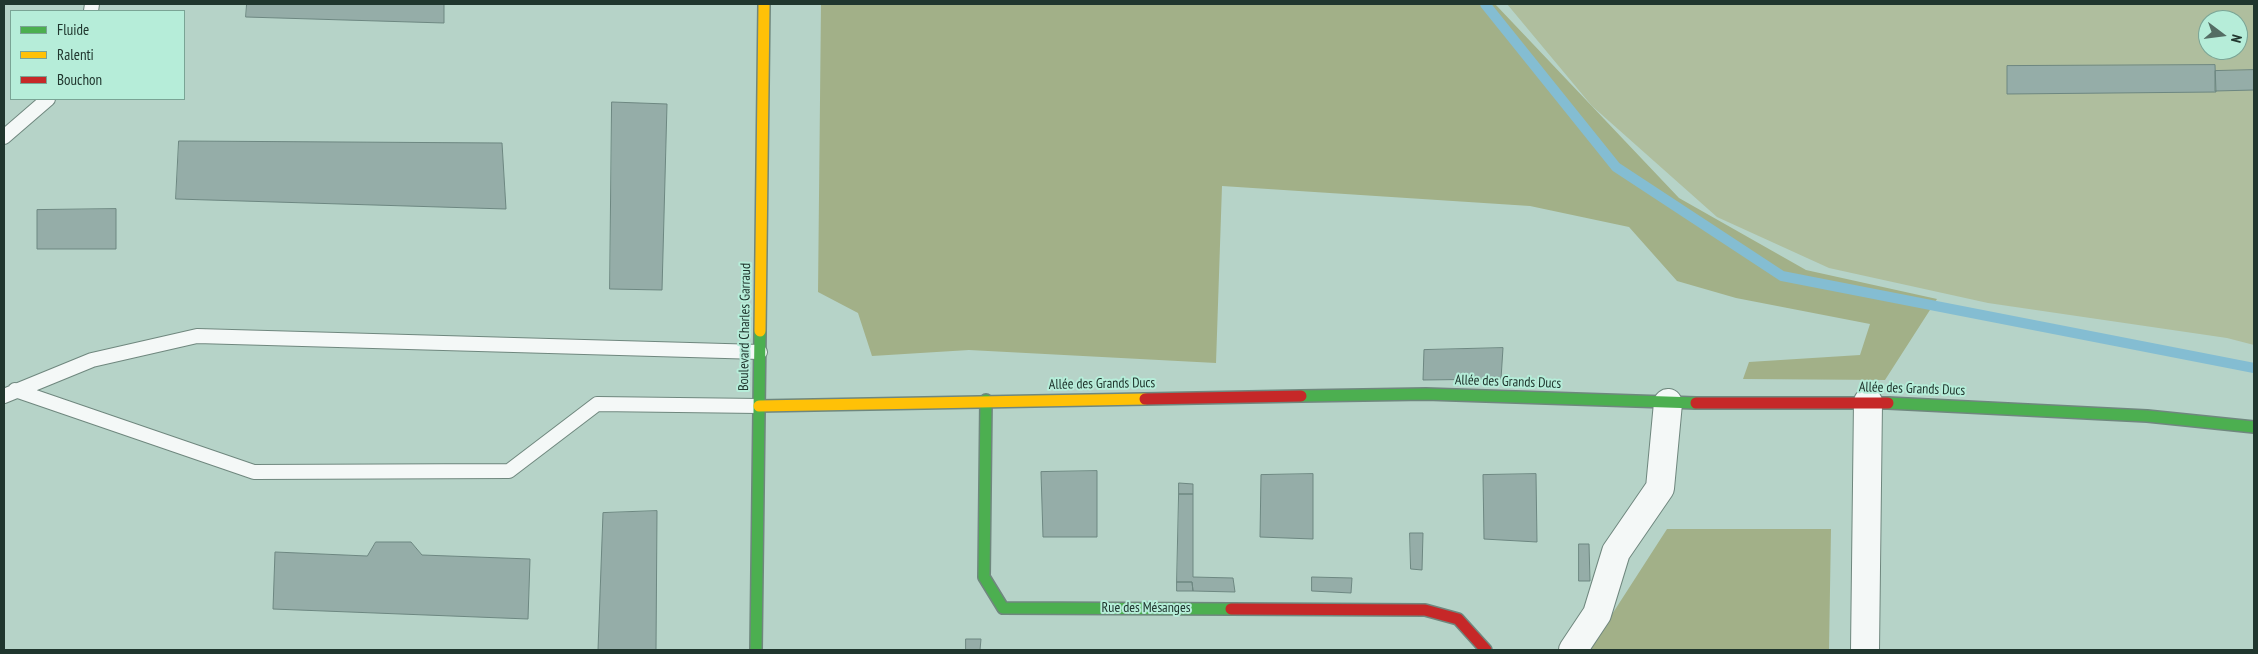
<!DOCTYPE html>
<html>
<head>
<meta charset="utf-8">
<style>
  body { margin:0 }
  #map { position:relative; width:2258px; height:654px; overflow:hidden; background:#b6d3c8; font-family:"PT Sans Narrow",sans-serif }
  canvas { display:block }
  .frame { position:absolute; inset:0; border:5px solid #20362e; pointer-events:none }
  .legend { position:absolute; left:10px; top:10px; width:175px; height:90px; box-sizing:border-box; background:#b6edd9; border:1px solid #7aa495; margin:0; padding:6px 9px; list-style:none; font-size:15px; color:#20362e }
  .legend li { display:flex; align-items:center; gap:10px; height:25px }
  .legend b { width:25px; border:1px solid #7aa495 }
  .north { position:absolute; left:2198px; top:10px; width:50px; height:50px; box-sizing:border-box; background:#b6edd9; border:1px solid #7aa495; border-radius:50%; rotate:105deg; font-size:14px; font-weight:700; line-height:20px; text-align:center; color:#20362e }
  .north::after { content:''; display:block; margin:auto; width:18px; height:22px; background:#546d64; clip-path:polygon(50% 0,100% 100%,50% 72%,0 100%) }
</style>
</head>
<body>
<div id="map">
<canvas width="2258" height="654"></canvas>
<div class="frame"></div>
<ul class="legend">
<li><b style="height:6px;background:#4caf50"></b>Fluide</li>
<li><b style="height:6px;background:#ffc107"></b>Ralenti</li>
<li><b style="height:6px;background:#c62828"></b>Bouchon</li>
</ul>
<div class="north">N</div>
</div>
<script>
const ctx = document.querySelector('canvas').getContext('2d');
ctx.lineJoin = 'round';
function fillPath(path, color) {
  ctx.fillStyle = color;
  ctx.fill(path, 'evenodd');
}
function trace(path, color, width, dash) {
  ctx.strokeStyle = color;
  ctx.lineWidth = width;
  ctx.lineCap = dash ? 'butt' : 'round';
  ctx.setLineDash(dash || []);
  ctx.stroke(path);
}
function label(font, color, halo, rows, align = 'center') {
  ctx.font = font + ' "PT Sans Narrow",sans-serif';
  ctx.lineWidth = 4;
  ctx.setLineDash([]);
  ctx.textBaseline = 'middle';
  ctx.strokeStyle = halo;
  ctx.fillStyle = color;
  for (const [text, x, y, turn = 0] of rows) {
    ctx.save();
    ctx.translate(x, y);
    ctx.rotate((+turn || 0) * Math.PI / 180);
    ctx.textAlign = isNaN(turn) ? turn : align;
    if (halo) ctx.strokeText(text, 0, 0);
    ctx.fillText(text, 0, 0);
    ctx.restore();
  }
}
const green = new Path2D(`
  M1507 4H2254V345L2227 338 1988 303 1829 268 1717 217 1592 106ZM2208 20H2238V50H2208Z`);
const forest = new Path2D(`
  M821 4H1495L1679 198 1806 270 1937 299 1885 380 1743 379 1749 362 1860 355 1870 324 1736 298 1677 281 1629 227 1530 206 1222 186 1216 363 969 350 872 356 858 313 818 292Z
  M1667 529H1831L1829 650H1589Z`);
const stream = new Path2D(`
  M1485 4 1616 167 1782 276 2254 368`);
const building = new Path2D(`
  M247 4H444V23L246 17Z
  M2215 65 2216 92 2007 94V66Z
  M2254 70V90L2215 91V71Z
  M612 102 667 104 662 290 610 289Z
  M179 141 502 143 506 209 176 199Z
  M116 209V249H37V210Z
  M1503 348 1501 379 1423 380 1424 350Z
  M1097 471V537H1043L1041 472Z
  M1313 474V539L1260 537 1261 475Z
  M1536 474 1537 542 1484 539 1483 475Z
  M1179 483 1193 484V494H1179Z
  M1179 494H1193V577L1233 578 1235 592 1193 591 1192 582H1177Z
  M657 511 656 650H598L603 513Z
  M1410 533H1423L1422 570 1411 569Z
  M376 542H411L422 555 530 559 528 619 273 609 275 552 367 556Z
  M1579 544H1589L1590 581H1579Z
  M1312 577 1352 578 1351 593 1312 591Z
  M1177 582H1192L1193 591H1177Z
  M966 639H981L980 650H966Z`);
const lane = new Path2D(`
  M91 11 92 4
  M4 137 48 99
  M15 390 254 472 509 471 597 404 759 406
  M4 396 92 360 197 336 760 352`);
const street = new Path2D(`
  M1573 650 1597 614 1616 552 1660 488 1668 403
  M1865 650 1868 402`);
const fast = new Path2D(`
  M1301 396 1426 394 1696 403
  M986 400 984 577 1003 608 1231 609
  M1888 403 2147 416 2254 427
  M756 650 760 331`);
const slow = new Path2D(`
  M760 331 764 4
  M759 406 1145 399`);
const jam = new Path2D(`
  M1145 399 1301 396
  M1696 403H1888
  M1231 609 1425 610 1458 619 1486 650`);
const streetNames = [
  ["Boulevard Charles Garraud",745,327,-89],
  ["Allée des Grands Ducs",1508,382,2],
  ["Allée des Grands Ducs",1102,384,-1],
  ["Allée des Grands Ducs",1912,389,2],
  ["Rue des Mésanges",1146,608]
];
fillPath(green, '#afbe9e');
fillPath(forest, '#a2b088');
trace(stream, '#84bdd2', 10);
fillPath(building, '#95ada8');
trace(building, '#6d8781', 1);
trace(lane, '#6f877e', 16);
trace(street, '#6f877e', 30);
trace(fast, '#6f877e', 14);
trace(slow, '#6f877e', 14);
trace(jam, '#6f877e', 14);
trace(lane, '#f4f8f7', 14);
trace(street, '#f4f8f7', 28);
trace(fast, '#4caf50', 11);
trace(slow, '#ffc107', 11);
trace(jam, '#c62828', 11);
label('14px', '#20362e', '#b6edd9', streetNames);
</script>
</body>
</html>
